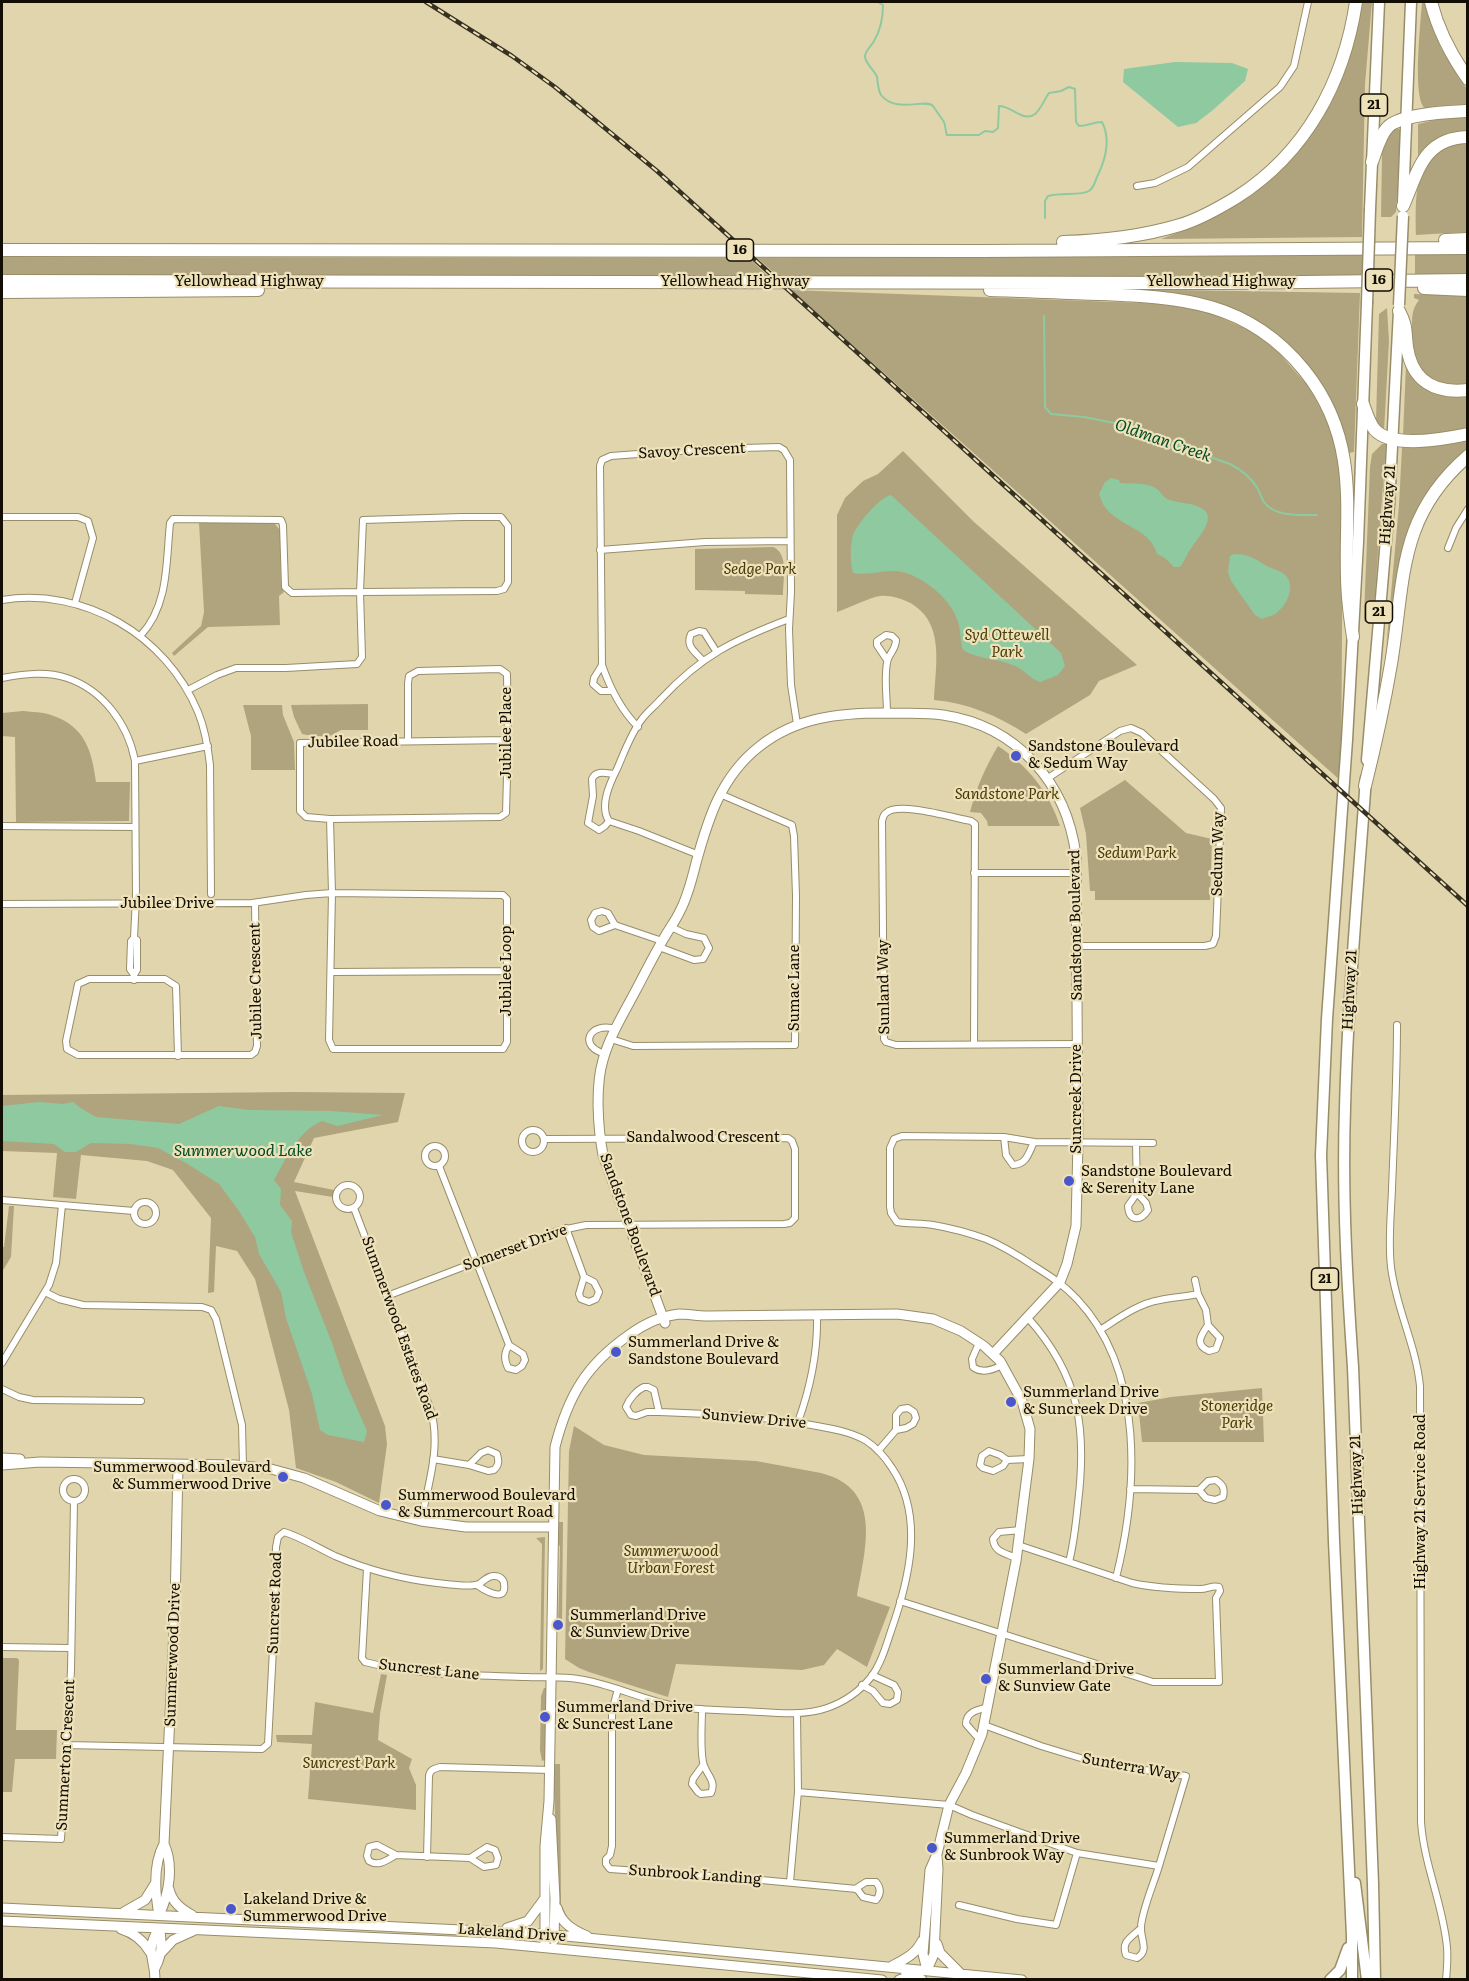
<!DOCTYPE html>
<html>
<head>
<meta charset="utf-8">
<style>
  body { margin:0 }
  #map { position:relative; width:1469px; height:1981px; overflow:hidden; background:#e1d5ae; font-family:Literata,serif }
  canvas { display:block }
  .frame { position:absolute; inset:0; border:3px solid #130e03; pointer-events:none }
</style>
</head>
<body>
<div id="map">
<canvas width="1469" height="1981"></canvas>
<div class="frame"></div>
</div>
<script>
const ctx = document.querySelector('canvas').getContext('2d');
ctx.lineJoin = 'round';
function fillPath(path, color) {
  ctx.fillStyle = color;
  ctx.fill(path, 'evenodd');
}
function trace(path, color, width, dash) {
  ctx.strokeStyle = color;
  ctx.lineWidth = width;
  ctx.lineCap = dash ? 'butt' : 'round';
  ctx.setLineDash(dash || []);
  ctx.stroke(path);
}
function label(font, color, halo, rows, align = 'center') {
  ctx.font = font + ' Literata,serif';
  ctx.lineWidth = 4.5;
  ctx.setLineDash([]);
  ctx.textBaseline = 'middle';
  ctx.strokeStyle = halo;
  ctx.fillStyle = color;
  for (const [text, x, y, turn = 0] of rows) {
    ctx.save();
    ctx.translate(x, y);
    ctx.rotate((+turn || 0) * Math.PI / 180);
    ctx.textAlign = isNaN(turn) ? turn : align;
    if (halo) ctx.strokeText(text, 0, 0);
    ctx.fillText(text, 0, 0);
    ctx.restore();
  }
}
const green = new Path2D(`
  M1360 2H1372L1365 84 1362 237 1161 239 1195 226 1286 165 1313 132 1336 93 1348 61 1355 37Z
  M1422 2H1426L1441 48 1459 78 1467 89V107C1459 108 1432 113 1425 108 1412 99 1421 19 1422 2Z
  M1462 117H1467V132C1447 133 1429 140 1418 159V124L1444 118Z
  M1397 128 1400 130 1396 212 1391 217H1381L1382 153 1384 143 1391 129Z
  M1467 142V232L1416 235C1416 203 1412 158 1449 145 1454 143 1462 143 1467 142Z
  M1415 253 1467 254V274H1415Z
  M1362 254V275L780 278 757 258Z
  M2 257 749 258 770 278 2 276Z
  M1113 289 1360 293 1354 452 1349 453 1334 412 1254 321Z
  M791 290 1169 304 1210 313 1242 327 1257 335 1278 352 1308 386 1325 416 1334 438 1343 488 1341 781Z
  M1414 294 1467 296V388C1430 385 1411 372 1412 332 1412 319 1411 310 1419 300L1414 298Z
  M1387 308 1389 341 1384 431 1376 421 1379 314Z
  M1406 365C1426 388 1434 399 1467 397V431L1435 436 1403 435Z
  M1467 440V451C1398 509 1400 566 1386 649L1399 505 1402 447 1442 445Z
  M1382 444H1386L1373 621 1369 624 1364 621V615L1370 467 1372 454Z
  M903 451 974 522 1137 665 1099 681 1090 695 1026 734C998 716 968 703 934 700 935 669 945 627 915 606 906 600 892 595 880 596 868 598 849 608 837 612V515L845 498 863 481 878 474Z
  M199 523H274L280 530 281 587 284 592 279 596 280 625 208 627 174 656 172 653 201 626 204 612Z
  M773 547C789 553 783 580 783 595L745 594V591L695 590V549Z
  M368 704V730H341L330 736H312L302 734 294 717 291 705Z
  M243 705H282L283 715 294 742 295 770H251V736Z
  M23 711C32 712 43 712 51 715 85 726 92 751 96 782H130L129 821 16 822 15 737 2 736V713Z
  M998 746C1028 766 1049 792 1060 826H988L987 821 981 813 970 812C977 786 985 768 998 746Z
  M1125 780 1186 833 1212 839 1210 900H1095V891H1090L1086 834 1080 808Z
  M293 1092 405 1093 398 1122 314 1138 294 1182 334 1190 333 1197 295 1191 385 1426 387 1444 379 1503 336 1482 296 1468 289 1410 255 1279 237 1251 216 1246 214 1292 208 1293 211 1218 173 1170 147 1161 81 1155 76 1199 53 1197 57 1153 2 1151V1095Z
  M9 1206H14L11 1257 2 1272V1247H4Z
  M1262 1388 1264 1442H1142L1138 1403 1171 1397Z
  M574 1426 604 1445 644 1455 756 1461 821 1473C884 1489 865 1549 857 1596L890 1607 867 1667 837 1649 824 1665 802 1670 676 1664 668 1697 589 1672 579 1668 565 1659 569 1451Z
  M559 1522H563L562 1626H558L560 1547 557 1540V1523Z
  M545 1537 543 1668 542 1670 540 1671 542 1544 536 1538Z
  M2 1658H17L19 1660 16 1730H57L56 1759H15L12 1792H2Z
  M381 1674 387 1675 380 1714 378 1740 412 1759 409 1768 416 1785V1810L308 1799 312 1744 277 1742 276 1735H312L315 1702 373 1713Z
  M544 1688H546L547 1691 545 1756V1760L542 1761 540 1750 541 1696Z
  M553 1764H560L561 1904 569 1921 559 1908Z`);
const water = new Path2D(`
  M1175 62 1232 63 1248 69 1245 81 1213 110 1196 123 1178 127 1123 82 1124 69Z
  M1111 478 1119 480 1120 483C1131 484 1147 482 1157 489 1161 492 1162 496 1167 499 1179 504 1194 502 1204 510 1216 519 1197 539 1192 547 1187 553 1185 561 1180 567H1174L1165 558 1157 554C1150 528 1121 528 1105 507 1102 504 1101 498 1099 494L1105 482Z
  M891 495 1061 653 1065 666 1058 675 1040 682C1030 679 1025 670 1015 666 998 658 979 660 963 650 960 641 961 631 958 622 952 599 919 572 895 571 881 570 867 576 853 573 850 562 850 546 853 535 857 524 880 497 891 495Z
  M1234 554C1248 554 1254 558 1265 565 1271 569 1281 570 1286 576 1296 587 1286 607 1275 614 1272 616 1266 617 1262 619L1255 615 1231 581 1228 572 1230 556Z
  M39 1102 63 1104 73 1102 82 1109 96 1117 179 1124 219 1106 249 1110 331 1111 383 1115 337 1126 322 1121C297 1132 287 1157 274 1180L281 1189 280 1205 292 1221 291 1232 304 1272 332 1343 345 1381 367 1431 364 1442 328 1435 320 1430 312 1394 286 1318 281 1292 259 1254 255 1237 239 1211 219 1184 186 1163 158 1148 131 1144 91 1143 76 1152H65L54 1144 2 1141V1106Z`);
const stream = new Path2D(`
  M878 2 883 5C883 17 880 31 874 41 871 47 865 50 865 57 866 64 874 70 877 77 878 83 878 90 881 95 896 114 925 98 933 106 935 109 942 119 944 122 946 126 945 131 947 135H979L985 131 993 132 998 128 999 106C1012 106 1024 123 1035 114 1041 109 1044 100 1049 93L1061 91 1069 87 1075 89 1076 122 1079 126C1088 126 1093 122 1102 122 1111 139 1106 158 1098 175 1095 180 1095 187 1089 191 1081 196 1060 192 1048 196L1045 201V218
  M1044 316 1045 407 1051 414 1084 417 1114 423 1230 464C1242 470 1251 477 1258 489 1260 493 1261 498 1264 502 1274 517 1301 515 1317 515`);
const street = new Path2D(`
  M1137 186 1155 183 1188 167 1280 87 1294 66 1308 2
  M2 517H78L88 521 93 538 75 603
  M462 517H501L508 526V582L504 589 497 591 360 592 363 520Z
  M1448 548 1456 528 1468 509
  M600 550 705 542 790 541
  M2 600C84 587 166 635 198 712 205 729 208 747 210 765L211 894
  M141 635C169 605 166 561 170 523L173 519 281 520 283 525 285 587 292 593 360 592 362 657 357 664 286 668H236L217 675 188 690
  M703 661C696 652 685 647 691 634L699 631 704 632 716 651
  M602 665 594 678 593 684 601 691H612
  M2 678C23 674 46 671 67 678 103 690 128 724 135 761L136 897 134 938 137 940V970L134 975V980
  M887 713C887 697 884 679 887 663 888 654 896 650 896 640L892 636 886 635 877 641V645L887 660
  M638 727C620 709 610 688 602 665L600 466 602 460 611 456 706 449 779 447 784 450 790 460 791 592 789 629 791 685 797 724
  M408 740V683L409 676 418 671 500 669 507 674 508 740 506 813 500 817 330 819 306 817 300 811V743L508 740
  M135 761 208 746
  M1048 778 1120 731 1131 728 1142 733 1214 799 1221 808 1216 936 1213 944 1205 946H1077
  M609 821 605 826 599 830 588 823 593 796 592 779C596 770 605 773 614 774
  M2 826 135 827
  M699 855 639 831 609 821C599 806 610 783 617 769 624 753 631 733 642 719 647 712 655 706 661 699 702 655 734 640 789 619
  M974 873H1076
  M2 904 252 903 306 895 332 893 503 895 507 899V1042L503 1049H333L329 1040 332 893 330 819
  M615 925 599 931 593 927 591 920 595 913 602 911 608 913 615 925 662 941
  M659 947 694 960 703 959 709 948 704 938 686 934 671 927
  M331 972 506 971
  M134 975 130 969 131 941 134 938
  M1397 1025C1397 1080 1394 1135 1392 1189 1391 1215 1388 1241 1391 1267 1396 1308 1416 1345 1420 1386L1421 1822C1424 1865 1443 1904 1447 1947 1448 1958 1447 1969 1446 1980
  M611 1039 633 1046 795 1045 796 896 794 836 792 825 720 794
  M974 1044 975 824 971 821C954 818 898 801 886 813 883 815 883 818 882 821L884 1039 886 1042 896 1045 1077 1044
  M606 1054C577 1047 589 1021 616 1029
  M178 1056 176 986 165 979H89L78 984 66 1041 67 1049 78 1055H251L255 1052 257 1046 255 903
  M522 1141a11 11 0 1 1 22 0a11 11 0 1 1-22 0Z
  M1004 1137 1006 1155 1013 1165C1027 1164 1028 1154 1034 1142
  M1136 1143 1137 1193 1128 1206C1129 1221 1140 1222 1148 1210L1146 1203 1137 1193
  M425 1156a10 10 0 1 1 20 0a10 10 0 1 1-20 0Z
  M439 1166 509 1345C504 1353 504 1359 508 1368L516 1370 522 1366 525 1360 523 1354 509 1345
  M336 1197a12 12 0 1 1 24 0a12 12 0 1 1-24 0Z
  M2 1200 134 1211
  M134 1213a11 11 0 1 1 22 0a11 11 0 1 1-22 0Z
  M354 1208 430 1408C442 1445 428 1485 421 1521
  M566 1228 584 1277 579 1294 581 1299 589 1302 596 1299 599 1292 594 1282 584 1277
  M1195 1280 1198 1294
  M45 1292 59 1299 83 1305 202 1307 211 1310 216 1319 242 1425 243 1466
  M387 1296 557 1231 586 1225 784 1224 790 1223 795 1218V1149L792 1141 788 1138 545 1139
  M1028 1318C1080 1376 1087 1429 1078 1503 1076 1523 1074 1543 1069 1562
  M1100 1330C1119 1318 1137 1304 1160 1300 1173 1297 1185 1297 1198 1294L1206 1310 1208 1325C1201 1335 1194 1345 1209 1351L1216 1349 1220 1338 1208 1325
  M979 1343 972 1359 973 1367C982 1374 993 1370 1002 1365
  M2 1363 49 1285 56 1263 62 1205
  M644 1387H648L654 1390 659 1412H647L636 1416 631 1415 626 1407C629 1399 637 1390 644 1387Z
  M2 1389 19 1397 33 1400 141 1401
  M798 1422C811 1386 818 1353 817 1315
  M878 1451 896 1430 906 1428 913 1424 916 1418 914 1412 908 1408 901 1409 896 1415V1430
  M433 1459 469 1465 488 1471 494 1470C499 1465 499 1461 497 1454L488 1450 481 1453 469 1465
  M1007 1460 1003 1466 993 1471 983 1468 980 1465 982 1456 989 1451 1000 1455 1007 1460 1029 1459
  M63 1490a11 11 0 1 1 22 0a11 11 0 1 1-22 0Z
  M1130 1489 1199 1490 1206 1498 1215 1500 1223 1497C1225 1488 1223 1485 1216 1480L1208 1481 1199 1490
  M1016 1558C1005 1553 994 1552 993 1539L999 1532 1021 1530
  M367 1569 362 1658 365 1662C417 1676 474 1675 528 1677 544 1678 562 1676 578 1679 606 1683 632 1695 659 1702 685 1710 715 1710 743 1711 770 1712 801 1717 827 1708 844 1702 860 1691 871 1677 881 1664 886 1646 891 1631 909 1580 925 1517 892 1468 885 1457 876 1447 865 1440 850 1432 834 1429 817 1426 765 1416 712 1414 659 1412
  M1116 1578C1138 1490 1145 1371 1077 1299 1064 1285 1050 1276 1034 1266 1019 1256 1003 1246 986 1239 969 1233 951 1228 933 1225 921 1223 909 1224 897 1222L891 1213 890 1207V1148L894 1139 902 1136 1004 1137 1034 1142 1153 1143
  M900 1601 1153 1682H1219L1216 1598 1220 1591 1219 1587C1212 1585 1208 1589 1200 1589 1177 1589 1155 1588 1132 1583L1018 1545
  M2 1647 70 1648
  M862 1685 873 1691 883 1703 890 1704 897 1700 898 1692 894 1685 872 1675
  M618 1689 612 1711V1846L610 1855 606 1859V1864L610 1869 740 1878 857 1889 863 1897 876 1900C881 1894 881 1888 876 1882H866L855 1889
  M702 1709C702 1726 700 1746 703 1762 705 1774 717 1780 711 1793L701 1794 698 1792 692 1784 693 1779 703 1765
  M980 1740 966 1724C966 1712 977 1710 988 1707
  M66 1745 262 1749 268 1744 273 1649 276 1547 278 1537 284 1532C301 1537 318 1548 335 1556 368 1570 401 1579 437 1583 447 1584 470 1588 479 1584 484 1581 488 1575 495 1576 500 1576 504 1580 504 1584 507 1604 484 1590 477 1585
  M798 1792 949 1805 972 1815 1077 1853 1159 1866 1186 1776 1097 1763 1041 1746 984 1725
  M2 1837 61 1839 71 1670 74 1501
  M396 1855C387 1860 379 1867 369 1861L367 1856 369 1847 377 1845 396 1855 470 1858 484 1867 496 1865 498 1858 495 1850 487 1847 470 1858
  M427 1857 429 1776C430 1770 433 1769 440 1767L550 1770
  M790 1882 798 1792 797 1713
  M959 1905 1017 1919 1056 1925 1077 1853
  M1141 1928C1131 1938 1121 1941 1126 1955L1137 1958C1150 1950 1140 1939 1141 1927 1142 1910 1154 1883 1159 1866`);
const secondary = new Path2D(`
  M665 1323 603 1155C598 1128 595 1087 603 1060 610 1035 624 1013 636 990 645 973 654 955 664 938 669 929 676 920 680 911 688 896 692 879 696 863 708 819 721 776 760 746 797 717 839 713 884 713 904 714 924 712 943 715 1017 726 1067 783 1076 856L1078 1142 1076 1226 1067 1264 1060 1282 993 1354
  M2 1458 20 1459
  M2 1465 40 1462 235 1465 271 1469 304 1478 380 1511 421 1521 466 1527H553
  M551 1819 555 1899 554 1940
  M169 1889C172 1902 181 1909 192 1915
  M2 1908 545 1934 1022 1980
  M557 1908C561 1923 573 1930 587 1936
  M124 1912 145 1900 155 1884
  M159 1915C155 1893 153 1864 164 1844L175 1607 178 1465
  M159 1915C169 1895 174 1865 164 1844
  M2 1921 496 1943 882 1980
  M507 1928 528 1921 545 1898
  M121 1929C134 1933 143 1940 150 1952
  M937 1944 940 1953 961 1974
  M545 1947V1846L549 1801 555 1447C568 1396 586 1365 629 1335 644 1324 661 1316 679 1314 688 1314 698 1316 707 1316L897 1314 933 1319 961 1331 984 1346 1000 1361 1022 1401 1030 1429 1029 1459 1016 1561 982 1734 966 1773 949 1805 937 1854 930 1870 923 1954 927 1970
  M161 1953 173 1940 193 1931
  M892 1966C905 1959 916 1954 922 1941
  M155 1968C162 1955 163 1943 159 1928
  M927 1970 934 1954 938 1869 937 1856
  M905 1971 915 1974 922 1980
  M155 1980C155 1956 144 1953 159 1928
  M899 1980 916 1974`);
const primary = new Path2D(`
  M1403 202 1411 2
  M1370 209 1379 2
  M1367 760 1389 505 1399 311
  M1366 778C1358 888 1348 998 1345 1108 1342 1195 1347 1281 1353 1367L1373 1884 1375 1980
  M1355 1883 1367 1980
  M1330 1980 1340 1970 1348 1948
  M1352 1980V1936L1334 1541 1321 1155 1327 1019 1347 740 1358 542 1367 303`);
const highway = new Path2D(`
  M1431 2C1438 30 1451 55 1468 79
  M1372 162C1376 151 1380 135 1388 127 1401 114 1449 112 1468 111
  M1403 206C1418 172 1423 138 1468 137
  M1445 240 1468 239
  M1063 242C1102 241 1143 236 1180 225 1200 219 1219 208 1237 197 1306 153 1344 82 1356 2
  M2 250 981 251 1468 248
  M2 281 1221 283 1468 280
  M1424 288 1468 290
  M990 290C1027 291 1063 293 1099 294 1181 297 1248 301 1304 370 1325 396 1339 428 1344 461 1351 506 1344 551 1348 597 1349 610 1351 624 1353 637
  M2 292 258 290
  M1399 311C1407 326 1405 331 1407 347 1412 381 1435 394 1468 390
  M1363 404C1366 412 1369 423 1375 430 1393 449 1444 439 1468 434
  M1365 786C1375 746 1384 705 1391 664 1405 580 1397 517 1468 456`);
const rail = new Path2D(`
  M426 2 512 56 555 87 657 171 1468 906`);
const primaryBridge = new Path2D(`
  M1367 303 1370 209
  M1399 305 1403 216`);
const markers = [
  [1016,756,6,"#4a57cc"],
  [1069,1181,6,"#4a57cc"],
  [616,1352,6,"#4a57cc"],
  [1011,1402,6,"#4a57cc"],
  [283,1477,6,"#4a57cc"],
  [386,1505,6,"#4a57cc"],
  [558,1625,6,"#4a57cc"],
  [986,1679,6,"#4a57cc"],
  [545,1717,6,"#4a57cc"],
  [932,1848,6,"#4a57cc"],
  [231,1909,6,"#4a57cc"]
];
const shields = [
  [1374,105,27],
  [740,250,27],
  [1379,280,27],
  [1379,612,27],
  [1325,1279,27]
];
const shieldNames = [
  ["21",1374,105],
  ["16",740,250],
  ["16",1379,280],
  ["21",1379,612],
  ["21",1325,1279]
];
const streetNames = [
  ["Yellowhead Highway",249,282],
  ["Yellowhead Highway",735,282],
  ["Yellowhead Highway",1221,282],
  ["Savoy Crescent",692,451,-3],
  ["Highway 21",1388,505,-86],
  ["Jubilee Place",507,733,-90],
  ["Jubilee Road",353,742,-1],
  ["Sedum Way",1218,854,-89],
  ["Jubilee Drive",167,904],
  ["Sandstone Boulevard",1076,925,-91],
  ["Jubilee Loop",507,971,-90],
  ["Jubilee Crescent",256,981,-91],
  ["Sunland Way",884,987,-91],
  ["Sumac Lane",795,988,-90],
  ["Highway 21",1350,990,-87],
  ["Suncreek Drive",1077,1099,-90],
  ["Sandalwood Crescent",703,1138],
  ["Sandstone Boulevard",630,1225,70],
  ["Somerset Drive",515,1248,-20],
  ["Summerwood Estates Road",399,1328,70],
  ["Sunview Drive",754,1419,5],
  ["Highway 21",1357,1475,-92],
  ["Highway 21 Service Road",1421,1502,-90],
  ["Suncrest Road",275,1603,-88],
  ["Summerwood Drive",173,1655,-88],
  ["Suncrest Lane",429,1670,6],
  ["Summerton Crescent",66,1755,-87],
  ["Sunterra Way",1131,1767,10],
  ["Sunbrook Landing",695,1875,4],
  ["Lakeland Drive",512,1933,4]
];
const parkNames = [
  ["Sedge Park",760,570],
  ["Syd Ottewell",1007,636],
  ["Park",1007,653],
  ["Sandstone Park",1007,795],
  ["Sedum Park",1137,854],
  ["Stoneridge",1237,1407],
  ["Park",1237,1424],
  ["Summerwood",671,1552],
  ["Urban Forest",671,1569],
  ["Suncrest Park",349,1764]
];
const poiNames = [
  ["Sandstone Boulevard",1028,747],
  ["& Sedum Way",1028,764],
  ["Sandstone Boulevard",1081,1172],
  ["& Serenity Lane",1081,1189],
  ["Summerland Drive &",628,1343],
  ["Sandstone Boulevard",628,1360],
  ["Summerland Drive",1023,1393],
  ["& Suncreek Drive",1023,1410],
  ["Summerwood Boulevard",271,1468,"right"],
  ["& Summerwood Drive",271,1485,"right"],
  ["Summerwood Boulevard",398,1496],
  ["& Summercourt Road",398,1513],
  ["Summerland Drive",570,1616],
  ["& Sunview Drive",570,1633],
  ["Summerland Drive",998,1670],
  ["& Sunview Gate",998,1687],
  ["Summerland Drive",557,1708],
  ["& Suncrest Lane",557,1725],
  ["Summerland Drive",944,1839],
  ["& Sunbrook Way",944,1856],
  ["Lakeland Drive &",243,1900],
  ["Summerwood Drive",243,1917]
];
const waterNames = [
  ["Oldman Creek",1163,441,19],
  ["Summerwood Lake",243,1151]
];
fillPath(green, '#b0a47e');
fillPath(water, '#8ec9a0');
trace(stream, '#8ec9a0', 2);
trace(street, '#978d68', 8);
trace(secondary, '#978d68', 11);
trace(primary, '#978d68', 13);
trace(highway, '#978d68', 14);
trace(street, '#fff', 6);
trace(secondary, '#fff', 9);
trace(primary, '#fff', 10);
trace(highway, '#fff', 12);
trace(rail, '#373121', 4.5);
trace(rail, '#eee2bb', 2, [7]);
trace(primaryBridge, '#978d68', 13, []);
trace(primaryBridge, '#fff', 10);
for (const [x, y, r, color] of markers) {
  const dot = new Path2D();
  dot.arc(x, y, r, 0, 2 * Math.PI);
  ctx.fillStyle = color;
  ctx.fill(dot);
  trace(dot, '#eee2bb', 2);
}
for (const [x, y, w] of shields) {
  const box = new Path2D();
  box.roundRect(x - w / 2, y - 11, w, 22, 4.5);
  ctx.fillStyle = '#eee2bb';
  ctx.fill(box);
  trace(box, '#130e03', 1.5);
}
label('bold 14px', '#130e03', null, shieldNames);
label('15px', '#130e03', '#eee2bb', streetNames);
label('italic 15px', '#483b07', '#eee2bb', parkNames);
label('15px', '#130e03', '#eee2bb', poiNames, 'left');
label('italic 16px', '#004a25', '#eee2bb', waterNames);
</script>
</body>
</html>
